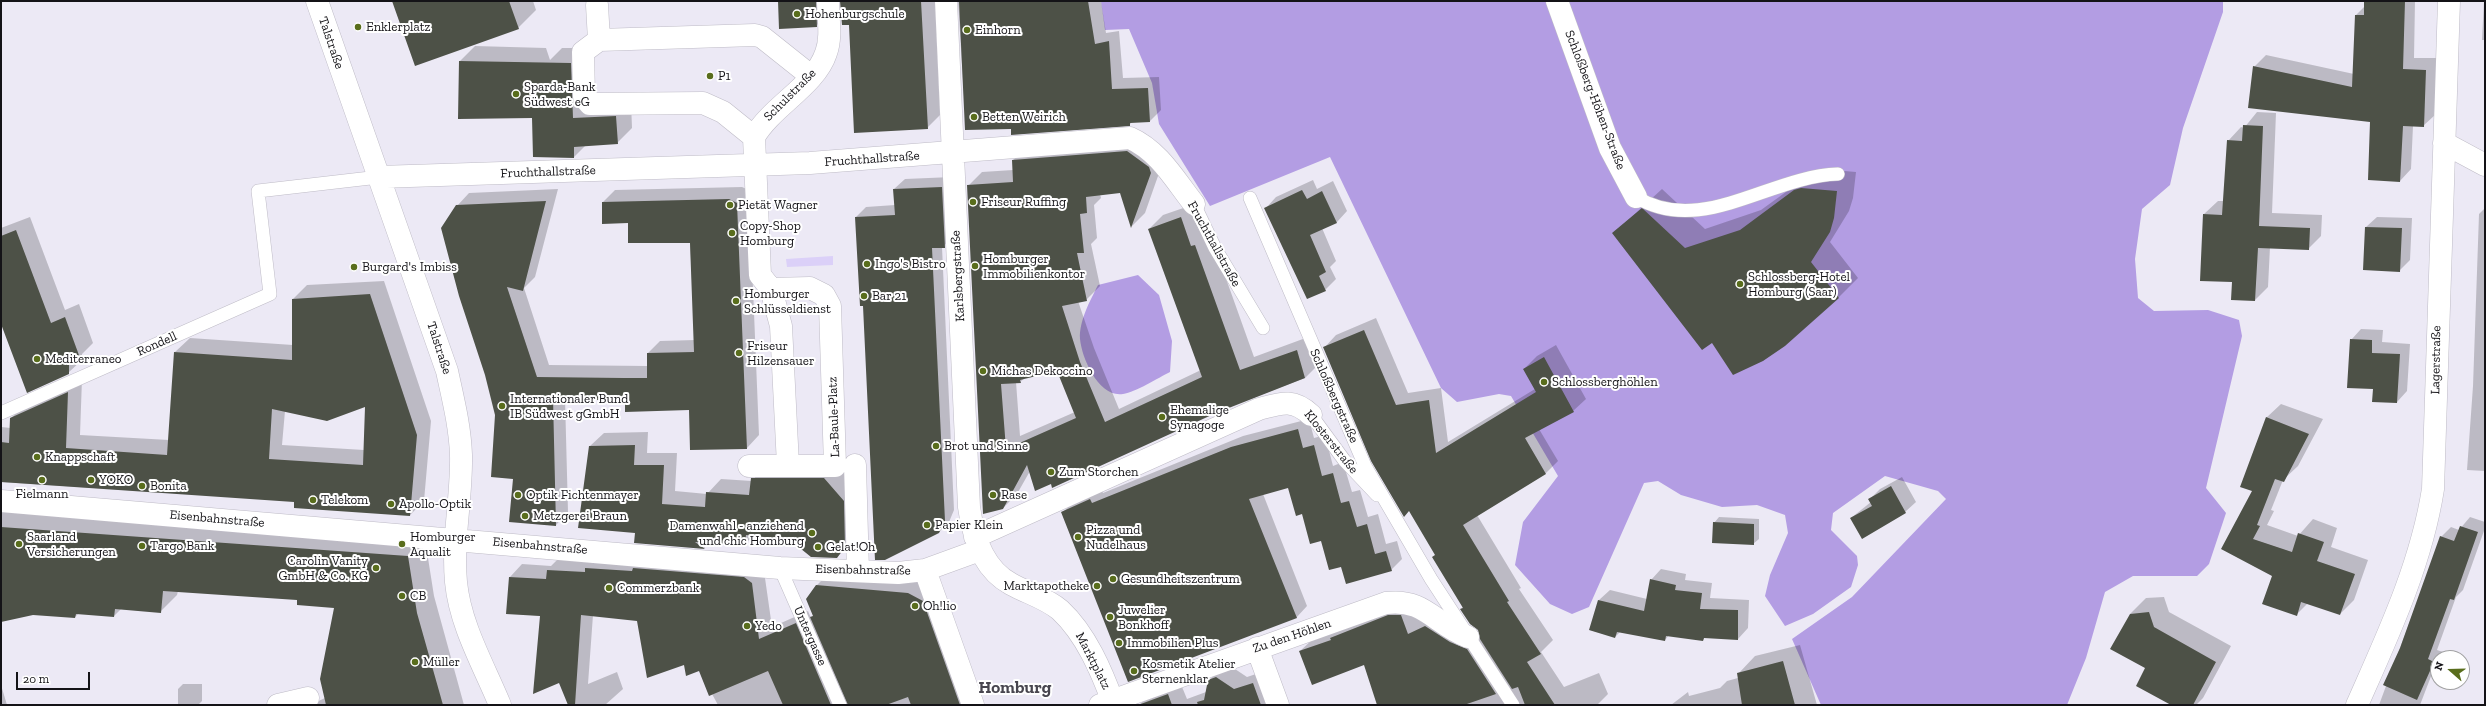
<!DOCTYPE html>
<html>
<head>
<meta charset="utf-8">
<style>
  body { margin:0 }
  #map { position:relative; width:2486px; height:706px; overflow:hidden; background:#ece9f5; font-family:"Zilla Slab",serif }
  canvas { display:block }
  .frame { position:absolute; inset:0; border:2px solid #141317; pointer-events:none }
  .north { position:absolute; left:2430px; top:650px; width:40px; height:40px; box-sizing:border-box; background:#fff; border:1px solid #a1a1a2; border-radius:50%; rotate:290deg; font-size:11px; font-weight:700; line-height:16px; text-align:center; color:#141317 }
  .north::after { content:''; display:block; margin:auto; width:14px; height:18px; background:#596d1c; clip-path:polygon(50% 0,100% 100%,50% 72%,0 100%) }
  .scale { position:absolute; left:16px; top:672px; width:74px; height:18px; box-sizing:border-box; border:2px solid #141317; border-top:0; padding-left:5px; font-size:12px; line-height:14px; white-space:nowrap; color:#141317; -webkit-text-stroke:3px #fff; paint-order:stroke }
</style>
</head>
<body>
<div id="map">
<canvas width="2486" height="706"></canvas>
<div class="frame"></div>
<div class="north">N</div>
<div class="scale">20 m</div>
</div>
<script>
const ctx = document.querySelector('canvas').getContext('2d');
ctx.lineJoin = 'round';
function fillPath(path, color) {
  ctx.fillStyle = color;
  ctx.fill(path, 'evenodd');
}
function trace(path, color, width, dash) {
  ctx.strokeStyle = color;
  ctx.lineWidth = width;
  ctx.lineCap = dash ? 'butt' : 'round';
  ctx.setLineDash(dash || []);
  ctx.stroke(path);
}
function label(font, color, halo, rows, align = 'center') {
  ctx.font = font + ' "Zilla Slab",serif';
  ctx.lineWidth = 4;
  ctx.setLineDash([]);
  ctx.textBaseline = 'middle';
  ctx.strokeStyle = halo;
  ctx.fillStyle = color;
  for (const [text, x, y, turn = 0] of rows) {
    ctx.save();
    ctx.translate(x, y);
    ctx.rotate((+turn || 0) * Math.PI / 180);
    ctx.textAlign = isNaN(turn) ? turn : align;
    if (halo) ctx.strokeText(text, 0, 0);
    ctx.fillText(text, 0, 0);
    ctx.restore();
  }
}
const green = new Path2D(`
  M833 256V265L787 267 786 259Z`);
const forest = new Path2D(`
  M1101 1H2223V12L2183 128 2170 185 2142 209 2135 259 2138 298 2154 311 2208 310 2239 320 2242 336 2206 488 2226 513 2209 564 2197 576H2133L2105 592 2086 658 2067 705H1821L1792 639 1852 597 1946 499 1938 491 1885 476 1833 513 1831 530 1857 556 1858 565 1851 587 1813 614 1785 626 1765 596 1770 575 1788 533 1785 515 1757 505 1722 507 1681 495 1658 481 1644 483 1589 607 1572 614 1550 604 1515 565 1523 522 1558 476 1511 396 1499 394 1457 402 1441 388 1330 157 1210 206 1159 124 1152 83 1129 29 1105 30Z
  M1138 275 1159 295 1172 341 1170 372C1158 378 1136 392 1123 394 1099 398 1082 359 1080 339 1079 321 1090 301 1098 285Z`);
const shadow = new Path2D(`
  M393 1H533L536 10 518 28Z
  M779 1H829V13L816 26Z
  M840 1H935L940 115 927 128 850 24Z
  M958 1H1101L1106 33 1119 31 1123 78 1159 77 1161 110 1150 121 1132 122 1129 125 966 129Z
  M2365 1H2415L2414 58H2437L2435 115 2423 126H2413L2411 169 2400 181 2371 121 2254 67 2266 55 2354 74 2356 15 2365 6Z
  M2484 1H2485V40H2482Z
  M475 46 546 48 550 60 562 48H585L587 104 631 102 632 128 617 143 586 145 574 157 533 118 460 61Z
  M2257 112 2276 113 2272 213 2322 215 2321 236 2308 249 2270 247 2268 287 2255 300 2232 299 2233 281 2204 214 2218 201H2224L2228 141 2241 127 2244 128Z
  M1142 137 1164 159 1145 213 1132 226 1121 192 1100 194 1101 198 1094 205 1097 238 1091 244 1100 286 1086 300 1078 301 1094 348 1119 409 1201 370 1149 229 1163 215 1195 204 1209 231 1254 357 1311 336 1319 364 1305 378 1216 412 1051 483 1030 471 1017 494 1003 508 968 186 982 172 1013 170V160L1027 146ZM1058 370 1075 412 1020 436 1016 382H1020L1025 378Z
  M1822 169 1856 172 1853 198 1849 211 1830 242 1858 278 1839 297 1712 342 1614 233 1662 189 1705 229 1761 210 1815 171Z
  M952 177 955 236 942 247 954 510 949 522 939 532 864 305 856 217 866 207 895 205 894 189 905 179Z
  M1313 180 1317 189 1333 181 1347 211 1337 222 1322 228 1336 261 1330 267 1336 279 1325 290 1266 208 1276 197Z
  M742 187 749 190 759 435 747 448 690 409 626 400 565 398 568 512 556 525 514 478 496 415 457 206 469 193 558 189 535 277 524 288 549 365 648 366V353L660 341 695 340 690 242 629 222 603 202 615 190Z
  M2485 208V471L2467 470 2473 386 2479 214Z
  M30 217 65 310 79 304 93 343 82 354V360L68 373 1 321V228Z
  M2377 217 2412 218 2410 260 2399 271 2366 227Z
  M384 281 431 421 424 501 410 515 296 501 1 482V427L11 428V418L26 404 82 379 80 435 169 440 175 352 190 338 293 345V299L307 285ZM366 405 364 450 282 445 285 411Z
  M1376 318 1408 393 1441 388 1448 442 1535 389 1524 369 1537 356 1556 345 1586 399 1573 411 1539 429 1558 461 1546 473 1477 515 1521 588 1519 589 1553 640 1541 652 1564 687 1599 673 1608 694 1597 705H1378L1365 663 1300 651 1313 639 1414 603 1421 622 1438 614 1462 630 1481 637 1479 630 1461 609 1463 607 1436 554 1324 348 1336 335Z
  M2361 329 2383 330 2382 342 2410 344 2407 391 2397 402 2374 388 2351 340Z
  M2281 404 2323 419 2298 466 2283 480 2271 510 2274 511 2267 525 2298 536 2313 519 2337 528 2331 547 2368 560 2354 600 2340 614 2308 603 2296 615 2273 575 2222 549 2253 491 2266 418Z
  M1309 419 1314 438 1325 435 1333 466 1343 462 1352 492 1360 490 1368 517 1378 514 1386 544 1397 541 1402 559 1391 570 1342 566 1302 513 1288 486 1263 494 1307 606 1296 618 1063 512 1074 501 1101 488 1103 493 1243 436Z
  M648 432 647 453H677L675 491 707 494 721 479 752 481 765 466H837L856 488 850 544 837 557 790 540 754 535 745 544 710 542 704 548 636 542V532L590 446 604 433Z
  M1902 477 1916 502 1905 512 1851 518 1871 502 1870 499 1880 489Z
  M1 510 425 539 434 596 464 705H310L325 698 336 607 298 599 178 591 177 595 160 612 121 609 114 616 79 613 75 617 1 612Z
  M1719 517 1759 519V539L1753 544 1714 523Z
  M2470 517 2485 522V528L2463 590 2456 597 2437 650 2443 652 2438 658 2420 705H2379L2441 537 2451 527 2459 530Z
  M560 557 764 571 772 627 808 611 811 618 814 615 817 585 830 572 921 580 978 705H718L699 670 684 663 638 620 593 615 588 684 617 672 623 689 605 705H569L542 616 507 613 510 577 522 564 551 566Z
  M1661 569 1686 574 1685 580 1712 583 1710 598 1749 600 1748 628 1738 639 1705 637 1703 640 1669 635 1665 640 1620 632 1615 637 1590 630 1599 600 1610 590 1647 599 1651 580Z
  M2164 597 2169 612 2231 646 2203 698 2196 705H2173L2147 668 2130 614 2146 598Z
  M1800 645 1817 705H1671L1688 692 1689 696 1720 688 1727 681 1738 678V674L1755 656Z
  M1229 665 1247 677 1265 671 1278 705H1139L1151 693 1180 682 1187 699 1206 692 1209 680 1222 668Z
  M183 684H202V701L198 705H178V689Z
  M1 685 7 705H1Z`);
const building = new Path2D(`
  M392 1H509L519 29 415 66Z
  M778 1H816L817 27 779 29Z
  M840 1H921L928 129 854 133 849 25H842Z
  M959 1H1088L1095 44 1109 41 1112 89 1148 88 1150 122 1130 123V126L1011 135V129L965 130Z
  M2364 1H2405L2403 69 2426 70 2424 127 2403 126 2400 182 2368 180 2370 122 2248 108 2253 66 2352 87 2355 15H2364Z
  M459 61 571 63 573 118 616 116 618 144 574 147V158L533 157 532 118 458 119Z
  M2243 125 2263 126 2259 226 2310 228 2309 250 2258 248 2255 301 2231 300 2232 282 2200 281 2203 214 2222 215 2227 140 2242 141Z
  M1127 151 1149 167 1151 173 1131 228 1120 193 1086 197 1087 213 1080 214 1084 253H1077L1087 301 1062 306 1080 362 1105 422 1202 377 1148 229 1181 217 1191 246 1195 245 1240 370 1297 350 1305 378 1216 413 1052 488 1051 484 1035 491 1027 465 1003 509 983 514 967 185 1013 182 1012 160ZM1057 371 1076 418 1006 449 1001 384 1021 383 1020 380Z
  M942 187 945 248H932L945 521 939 533 885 560H875L863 306H860L855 217 895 215 893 189Z
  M1801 188 1837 191 1834 218 1830 232 1811 262 1839 298 1785 346 1763 361 1733 375 1712 343 1702 350 1612 233 1642 208 1685 248 1740 230 1794 190Z
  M1302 190 1307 199 1322 191 1337 223 1310 235 1326 272 1319 276 1326 291 1307 299 1264 208Z
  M729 199 737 203 747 449 690 450 689 410 625 412V401L553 398 556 526 509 522 513 479 491 477 495 415 485 375 459 296 441 228 456 205 546 201 523 291 507 287 537 377 624 378H647V353L694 352 690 243H628V223L602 224V202Z
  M2365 227 2402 228 2400 272 2363 270Z
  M16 230 51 323 65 317 80 358 69 362V374L27 393 1 324V236Z
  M370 294 417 435 410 516 294 508V502L1 482V442L9 443 10 418 68 392 66 448 167 455 174 352 292 360V299ZM365 407 363 465 269 459 272 409 327 421Z
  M1364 330 1396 405 1429 400 1436 453 1536 392 1523 369 1544 357 1574 412 1525 438 1546 474 1463 525 1509 601 1507 602 1541 654 1527 662 1555 705H1525L1518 687 1512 689 1480 639 1478 630 1470 624 1460 609 1463 608 1432 557 1435 555 1409 511 1404 517 1371 461 1323 347Z
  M2350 339 2372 340V353L2400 354 2397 403 2372 402 2373 389 2347 388Z
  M2266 417 2309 434 2284 482 2275 479 2257 525 2260 526 2253 539 2292 552 2298 533 2324 542 2317 561 2355 574 2340 615 2301 602 2297 616 2262 604 2272 576 2221 549 2252 491 2240 487Z
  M1298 429 1303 448 1314 445 1322 476 1333 473 1341 503 1349 501 1357 527 1367 524 1375 554 1386 551 1392 571 1346 584 1341 567 1329 570 1321 541 1310 544 1302 514 1296 516 1288 488 1249 499 1297 618 1128 682 1061 512 1090 499 1092 503 1231 447Z
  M635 445 634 465H664L662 504 705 507 706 492 749 495 751 478H824L844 501 845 547 837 558 811 557 790 540 746 535 745 545 695 542 705 549 634 543 635 533 578 528 589 446Z
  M1891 486 1906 513 1862 539 1850 518 1872 506 1868 499Z
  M1713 522 1754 524V545L1712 543Z
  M2460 526 2478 532 2454 600 2450 599 2428 659 2434 662 2417 700 2383 685 2400 648 2440 536 2454 541Z
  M1 527 408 556 417 613 443 705H326L320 679 334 608 297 605V600L163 591 161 613 115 609 114 617 76 614 75 618 33 615 1 622Z
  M585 568 632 571 633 568 744 577 752 583 759 639 796 623 831 705H783L768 671 709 696 699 671 686 676 684 665 647 678 637 621 581 615 575 705H568L559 683 533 694 540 616 506 614 509 577 546 579 547 570 585 572Z
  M1650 579 1676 585 1675 590 1702 593 1700 609 1738 610V640L1704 638 1703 641 1666 636 1665 641 1617 632 1615 638 1589 630 1598 600 1644 611Z
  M816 585 908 593 923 601 960 705H911L908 697 886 705H848L810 617 813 616 806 599Z
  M2149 612 2154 627 2216 662 2193 705H2171L2136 686 2145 668 2110 649 2130 614Z
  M1388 615H1401L1408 634 1425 626 1450 642 1467 649 1496 694 1464 705H1377L1364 665 1312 685 1299 651 1331 640 1330 638Z
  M1783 661 1795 705H1742L1737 673Z
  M1216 677 1234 689 1253 683 1261 705H1198L1197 702 1204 700 1208 680Z
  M1168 694 1172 705H1138Z`);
const lane = new Path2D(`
  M1636 197C1701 237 1770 176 1838 174
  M1250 198 1365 466 1431 579 1513 705
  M1194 204 1215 248 1263 328
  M1 413 270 294 258 191 379 177
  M1311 415 1344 460 1377 495
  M780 568 840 705`);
const street = new Path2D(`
  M317 1 447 371C453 399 460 426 461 455 462 497 452 539 456 582 460 625 484 666 500 705
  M946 1 969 507C973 537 983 569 1011 584 1027 593 1046 598 1060 610 1086 634 1102 672 1114 705
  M1557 1 1610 148 1636 197
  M597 5 599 40
  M754 137 723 112 703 103 590 104 584 97 583 52 599 40 755 35 762 37 811 76
  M2444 143 2485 165
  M379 177 810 163 1130 138C1159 151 1175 180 1194 204
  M788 465 781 326 771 289 760 275 754 137C772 106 815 86 826 53 832 37 828 18 828 1
  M855 465 858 571
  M749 466H835L830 306 824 295 810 288 771 289
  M1 501 780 568 898 573 925 570 980 550
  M975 537 1259 409C1281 403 1293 398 1311 415
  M925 570 973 705
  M1257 648 1278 705
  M278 705 308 698
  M1100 705 1386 603C1425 598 1434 624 1468 637
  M2357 705C2388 635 2421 565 2433 489L2449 1`);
const markers = [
  [797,14,4,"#596d1c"],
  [358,27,4,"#596d1c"],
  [967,30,4,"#596d1c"],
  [710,76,4,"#596d1c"],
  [516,94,4,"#596d1c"],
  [974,117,4,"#596d1c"],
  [973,202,4,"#596d1c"],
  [730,205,4,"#596d1c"],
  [732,233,4,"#596d1c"],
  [867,264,4,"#596d1c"],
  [975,266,4,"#596d1c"],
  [354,267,4,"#596d1c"],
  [1740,284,4,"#596d1c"],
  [864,296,4,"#596d1c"],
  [736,301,4,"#596d1c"],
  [739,353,4,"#596d1c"],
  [37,359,4,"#596d1c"],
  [983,371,4,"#596d1c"],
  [1544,382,4,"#596d1c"],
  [502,406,4,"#596d1c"],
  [1162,417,4,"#596d1c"],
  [936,446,4,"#596d1c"],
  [37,457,4,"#596d1c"],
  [1051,472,4,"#596d1c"],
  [42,480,4,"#596d1c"],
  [91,480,4,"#596d1c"],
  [142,486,4,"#596d1c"],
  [518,495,4,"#596d1c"],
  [993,495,4,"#596d1c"],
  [313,500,4,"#596d1c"],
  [391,504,4,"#596d1c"],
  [525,516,4,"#596d1c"],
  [927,525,4,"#596d1c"],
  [812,533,4,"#596d1c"],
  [1078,537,4,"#596d1c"],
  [19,544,4,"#596d1c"],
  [402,544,4,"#596d1c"],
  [142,546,4,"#596d1c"],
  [818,547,4,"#596d1c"],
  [376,568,4,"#596d1c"],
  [1113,579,4,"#596d1c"],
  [1097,586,4,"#596d1c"],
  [609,588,4,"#596d1c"],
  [402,596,4,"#596d1c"],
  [915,606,4,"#596d1c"],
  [1110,617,4,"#596d1c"],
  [747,626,4,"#596d1c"],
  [1119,643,4,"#596d1c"],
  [415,662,4,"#596d1c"],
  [1134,671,4,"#596d1c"]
];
const poiNames = [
  ["Hohenburgschule",805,14],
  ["Enklerplatz",366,27],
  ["Einhorn",975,30],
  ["P1",718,76],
  ["Sparda-Bank",524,87],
  ["Südwest eG",524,102],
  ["Betten Weirich",982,117],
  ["Friseur Ruffing",981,202],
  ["Pietät Wagner",738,205],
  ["Copy-Shop",740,226],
  ["Homburg",740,241],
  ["Homburger",983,259],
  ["Immobilienkontor",983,274],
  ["Ingo's Bistro",875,264],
  ["Burgard's Imbiss",362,267],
  ["Schlossberg-Hotel",1748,277],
  ["Homburg (Saar)",1748,292],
  ["Homburger",744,294],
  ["Schlüsseldienst",744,309],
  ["Bar 21",872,296],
  ["Friseur",747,346],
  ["Hilzensauer",747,361],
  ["Mediterraneo",45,359],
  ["Michas Dekoccino",991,371],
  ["Schlossberghöhlen",1552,382],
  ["Internationaler Bund",510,399],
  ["IB Südwest gGmbH",510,414],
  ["Ehemalige",1170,410],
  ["Synagoge",1170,425],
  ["Brot und Sinne",944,446],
  ["Knappschaft",45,457],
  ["Zum Storchen",1059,472],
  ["YOKO",99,480],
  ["Bonita",150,486],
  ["Fielmann",42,494,"center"],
  ["Optik Fichtenmayer",526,495],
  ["Rase",1001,495],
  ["Telekom",321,500],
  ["Apollo-Optik",399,504],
  ["Metzgerei Braun",533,516],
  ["Papier Klein",935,525],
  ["Damenwahl - anziehend",804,526,"right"],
  ["und chic Homburg",804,541,"right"],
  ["Pizza und",1086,530],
  ["Nudelhaus",1086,545],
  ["Saarland",27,537],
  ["Versicherungen",27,552],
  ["Homburger",410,537],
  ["Aqualit",410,552],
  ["Targo Bank",150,546],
  ["Gelat!Oh",826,547],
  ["Carolin Vanity",368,561,"right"],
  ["GmbH & Co. KG",368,576,"right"],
  ["Gesundheitszentrum",1121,579],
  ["Marktapotheke",1089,586,"right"],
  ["Commerzbank",617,588],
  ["CB",410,596],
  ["Oh!lio",923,606],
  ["Juwelier",1118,610],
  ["Bonkhoff",1118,625],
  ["Yedo",755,626],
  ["Immobilien Plus",1127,643],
  ["Müller",423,662],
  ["Kosmetik Atelier",1142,664],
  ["Sternenklar",1142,679]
];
const streetNames = [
  ["Talstraße",331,43,71],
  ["Schulstraße",790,95,-45],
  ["Schloßberg-Höhen-Straße",1595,100,69],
  ["Fruchthallstraße",872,159,-4],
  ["Fruchthallstraße",548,172,-2],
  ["Fruchthallstraße",1214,244,61],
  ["Karlsbergstraße",958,276,-93],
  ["Rondell",157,344,-24],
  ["Talstraße",439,348,72],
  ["Lagerstraße",2436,360,-89],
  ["Schloßbergstraße",1334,396,66],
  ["La-Baule-Platz",834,417,-92],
  ["Klosterstraße",1331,442,51],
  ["Eisenbahnstraße",217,519,5],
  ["Eisenbahnstraße",540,546,5],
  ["Eisenbahnstraße",863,570,1],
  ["Untergasse",810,636,66],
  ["Zu den Höhlen",1292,636,-19],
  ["Marktplatz",1093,661,63]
];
const districtNames = [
  ["Homburg",1015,688]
];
fillPath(green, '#dbd0f8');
fillPath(forest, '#b39de3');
fillPath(shadow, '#0003');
fillPath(building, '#4d5147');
trace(lane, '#bebbc6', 14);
trace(street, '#bebbc6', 23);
trace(lane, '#fff', 13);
trace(street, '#fff', 22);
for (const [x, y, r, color] of markers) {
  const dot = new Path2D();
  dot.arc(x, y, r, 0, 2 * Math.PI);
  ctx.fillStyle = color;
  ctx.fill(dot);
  trace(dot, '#fff', 1.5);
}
label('13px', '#141317', '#fff', poiNames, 'left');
label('13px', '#141317', '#fff', streetNames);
label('bold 17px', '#48464f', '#fff', districtNames);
</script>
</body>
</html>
